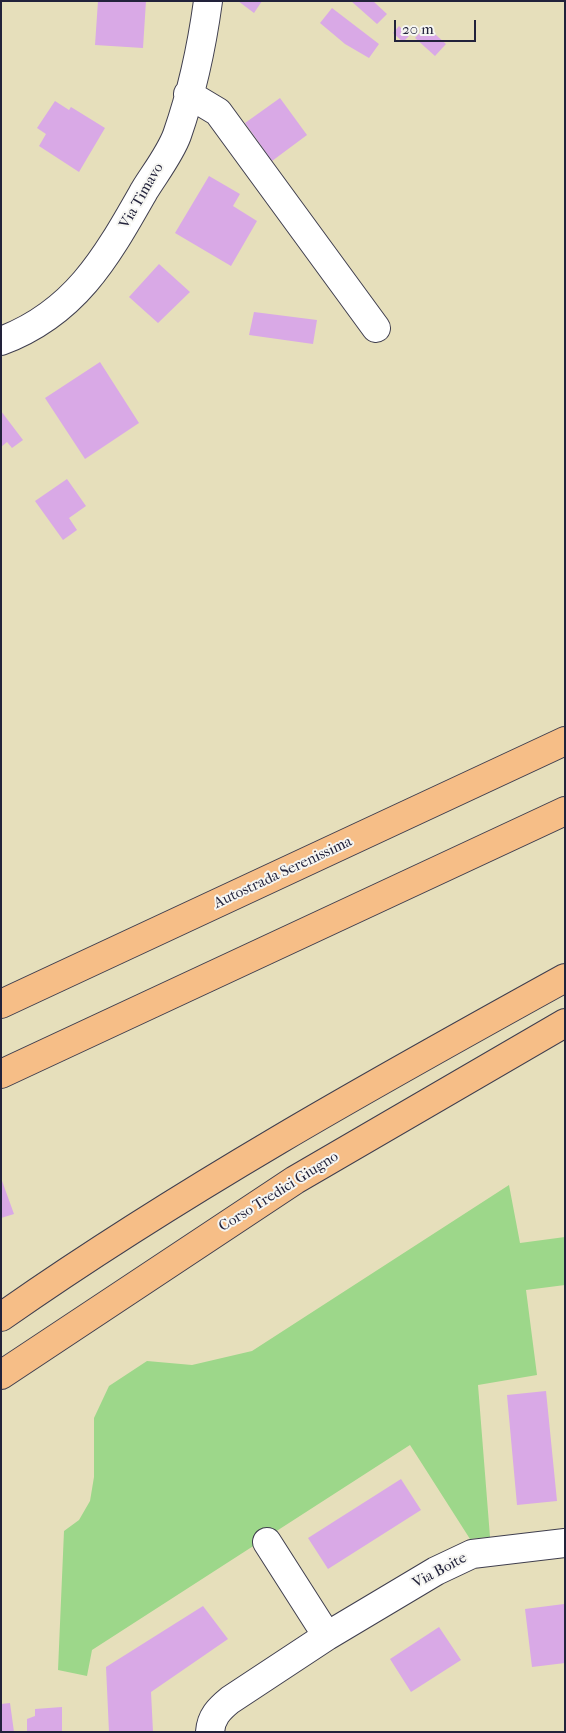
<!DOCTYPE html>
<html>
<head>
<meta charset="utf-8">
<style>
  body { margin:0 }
  #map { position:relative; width:566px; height:1733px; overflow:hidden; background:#e6dfbb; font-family:"IM FELL French Canon",serif }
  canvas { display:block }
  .frame { position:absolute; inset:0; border:2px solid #22223b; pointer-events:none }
  .scale { position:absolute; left:394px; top:20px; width:82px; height:22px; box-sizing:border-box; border:2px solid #22223b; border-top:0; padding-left:6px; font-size:15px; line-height:18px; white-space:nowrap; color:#22223b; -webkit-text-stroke:4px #f6f6f2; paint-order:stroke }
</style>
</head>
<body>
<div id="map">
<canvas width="566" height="1733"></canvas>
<div class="frame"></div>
<div class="scale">20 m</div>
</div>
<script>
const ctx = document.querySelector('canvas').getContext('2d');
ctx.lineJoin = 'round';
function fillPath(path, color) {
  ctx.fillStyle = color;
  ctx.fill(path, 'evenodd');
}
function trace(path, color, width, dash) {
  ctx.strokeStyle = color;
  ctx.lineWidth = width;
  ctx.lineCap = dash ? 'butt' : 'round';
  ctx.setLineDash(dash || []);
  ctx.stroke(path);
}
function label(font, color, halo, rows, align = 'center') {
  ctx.font = font + ' "IM FELL French Canon",serif';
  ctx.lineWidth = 4;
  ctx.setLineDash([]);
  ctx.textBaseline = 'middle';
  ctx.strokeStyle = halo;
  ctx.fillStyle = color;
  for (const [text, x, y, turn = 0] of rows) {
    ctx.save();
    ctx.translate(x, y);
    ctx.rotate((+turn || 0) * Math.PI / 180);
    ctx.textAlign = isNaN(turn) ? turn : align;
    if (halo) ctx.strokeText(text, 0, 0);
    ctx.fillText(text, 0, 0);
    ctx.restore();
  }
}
const green = new Path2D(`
  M509 1185 520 1243 565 1237V1285L526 1290 537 1375 478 1385 490 1537 470 1539 410 1445 92 1650 87 1676 58 1670 64 1531 79 1520 90 1501 94 1477V1418L109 1386 147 1361 192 1365 252 1351Z`);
const building = new Path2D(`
  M98 1H146L143 48 95 45Z
  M238 1H262L254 13Z
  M351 1H373L387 14 377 24Z
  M332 8 379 44 369 58 345 44 320 23Z
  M399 26 409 36 403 42 393 33Z
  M426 26 446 44 435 56 415 38Z
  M280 98 307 135 272 161 245 123Z
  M55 101 69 110 71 107 105 128 79 172 39 146 46 134 37 128Z
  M209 176 240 194 233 206 257 221 231 266 175 233Z
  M159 264 190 292 158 323 129 297Z
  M254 312 317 320 313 344 249 335Z
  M100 362 139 423 85 459 45 398Z
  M1 411 23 440 12 448 7 442 1 447Z
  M67 479 86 506 69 518 77 530 63 540 35 501Z
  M1 1178 14 1214 1 1218Z
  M546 1391 557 1501 517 1505 507 1395Z
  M401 1479 421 1510 328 1569 308 1538Z
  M564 1604 565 1663 532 1667 525 1609Z
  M203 1606 228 1639 151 1692 153 1732H109L106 1667Z
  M439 1627 461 1660 411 1692 390 1659Z
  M10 1703 14 1732H1V1704Z
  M62 1707V1732H27V1719L35 1716V1709Z`);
const minor = new Path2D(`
  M188 94 218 112 376 328
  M1 341C76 313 107 256 144 191 155 173 170 154 177 135 192 92 202 45 208 1
  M267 1542 327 1636
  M210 1732C211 1717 219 1709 230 1700L327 1636 436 1571 472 1554 565 1543`);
const highway = new Path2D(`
  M1 1004 565 741
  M1 1074 565 811
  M1 1317C181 1191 373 1084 565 978
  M1 1375 295 1180 565 1023`);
const streetNames = [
  ["Via Timavo",142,196,-60],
  ["Autostrada Serenissima",283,873,-25],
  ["Corso Tredici Giugno",279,1192,-32],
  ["Via Boite",440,1571,-28]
];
fillPath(green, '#9dd78a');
fillPath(building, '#d9a9e6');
trace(minor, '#3f3e4e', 30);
trace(highway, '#3f3e4e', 30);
trace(minor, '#fff', 28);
trace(highway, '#f6be87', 28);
label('15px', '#22223b', '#f6f6f2', streetNames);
</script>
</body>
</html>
